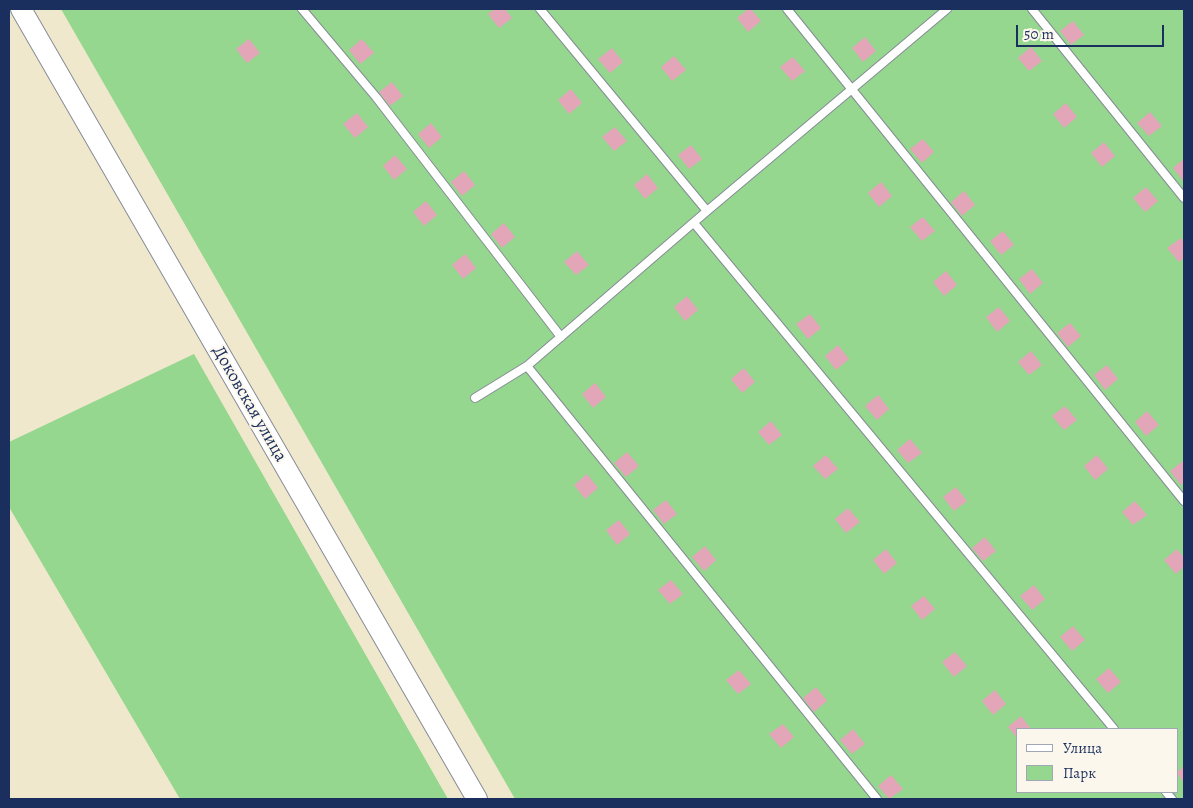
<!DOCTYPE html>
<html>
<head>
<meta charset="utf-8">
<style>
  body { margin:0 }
  #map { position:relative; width:1193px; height:808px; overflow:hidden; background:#f0e8cd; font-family:Alegreya,serif }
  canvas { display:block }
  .frame { position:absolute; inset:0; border:10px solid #1b2f5e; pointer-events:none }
  .legend { position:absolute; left:1016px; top:728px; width:162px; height:65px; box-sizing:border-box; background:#fbf7ec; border:1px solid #a1a7b3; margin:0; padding:6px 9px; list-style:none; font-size:15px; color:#1b2f5e }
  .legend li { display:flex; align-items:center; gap:10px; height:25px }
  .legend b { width:25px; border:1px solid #a1a7b3 }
  .scale { position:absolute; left:1016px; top:25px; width:148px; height:22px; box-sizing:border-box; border:2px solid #1b2f5e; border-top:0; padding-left:6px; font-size:15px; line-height:18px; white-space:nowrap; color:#1b2f5e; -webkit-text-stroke:4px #fbf7ec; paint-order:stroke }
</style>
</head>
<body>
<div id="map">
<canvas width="1193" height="808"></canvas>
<div class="frame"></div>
<ul class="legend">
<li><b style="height:6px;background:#fff"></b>Улица</li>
<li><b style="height:14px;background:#95d78e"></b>Парк</li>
</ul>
<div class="scale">50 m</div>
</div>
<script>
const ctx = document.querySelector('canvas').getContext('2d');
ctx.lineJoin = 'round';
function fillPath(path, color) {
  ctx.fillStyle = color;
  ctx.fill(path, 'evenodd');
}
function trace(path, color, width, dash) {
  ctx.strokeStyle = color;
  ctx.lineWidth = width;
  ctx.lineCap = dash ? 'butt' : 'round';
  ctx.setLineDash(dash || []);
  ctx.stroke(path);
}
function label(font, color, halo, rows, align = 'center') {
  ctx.font = font + ' Alegreya,serif';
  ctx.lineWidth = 4;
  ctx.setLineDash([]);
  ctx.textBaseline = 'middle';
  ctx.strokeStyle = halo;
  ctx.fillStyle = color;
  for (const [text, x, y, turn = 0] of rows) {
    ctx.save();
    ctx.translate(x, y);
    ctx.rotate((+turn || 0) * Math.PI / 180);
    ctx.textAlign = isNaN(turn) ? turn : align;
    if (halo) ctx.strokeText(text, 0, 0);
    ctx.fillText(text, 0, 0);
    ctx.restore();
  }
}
const green = new Path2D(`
  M61 9H1184V799H515ZM1017 729H1177V792H1017Z
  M194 354 448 799H180L9 507V442Z`);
const building = new Path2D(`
  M495 9H505L512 18 499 28 488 14Z
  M748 9H751L761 21 748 32 737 18Z
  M1073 21 1084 35 1071 45 1060 31Z
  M865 37 876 51 863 62 852 48Z
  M249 39 260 53 247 63 236 49Z
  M362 39 374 53 360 64 349 50Z
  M1031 47 1042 61 1029 71 1018 58Z
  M612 48 623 62 610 73 598 59Z
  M674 56 686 70 672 81 661 67Z
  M793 57 805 71 792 81 780 67Z
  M392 82 403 96 390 106 379 92Z
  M571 89 582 103 569 114 558 100Z
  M1066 103 1077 117 1064 128 1053 114Z
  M1150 112 1162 126 1149 136 1137 123Z
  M357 113 368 127 355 138 343 124Z
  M431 123 442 137 429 148 418 134Z
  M615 127 627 141 614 151 602 137Z
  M923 139 934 152 922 163 910 149Z
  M1104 142 1115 156 1102 167 1091 153Z
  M691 145 702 159 689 169 678 155Z
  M395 155 407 169 394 180 383 166Z
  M1184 159V182L1173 168Z
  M464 171 475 185 462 196 451 182Z
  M647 174 658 188 645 199 634 185Z
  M881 182 892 196 879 207 868 193Z
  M1146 187 1158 201 1145 212 1133 198Z
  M964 191 975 205 962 216 951 202Z
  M426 201 437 215 424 226 413 212Z
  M923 217 935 231 922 241 910 227Z
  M504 223 515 237 502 248 491 234Z
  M1003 231 1014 245 1001 255 990 241Z
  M1181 238 1184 242V258L1179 262 1167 248Z
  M577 251 589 265 576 275 564 262Z
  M465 254 476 268 463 279 452 265Z
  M1032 269 1043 283 1030 294 1019 279Z
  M946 271 957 285 944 296 933 282Z
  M687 296 698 310 685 321 674 307Z
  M999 307 1010 321 997 332 986 317Z
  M810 314 821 328 808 339 796 324Z
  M1070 323 1081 336 1068 347 1057 333Z
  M838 345 849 359 836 370 825 356Z
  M1031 351 1042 365 1029 375 1018 362Z
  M1107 365 1118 379 1105 390 1094 375Z
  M744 368 755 382 742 393 731 379Z
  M595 383 606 397 593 408 582 394Z
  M878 395 889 409 877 420 865 406Z
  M1065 406 1077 420 1064 430 1052 416Z
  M1147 411 1159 425 1146 436 1135 422Z
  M771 421 782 435 769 445 758 432Z
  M910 439 922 453 908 463 897 450Z
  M627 452 639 466 626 477 614 463Z
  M826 455 838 469 825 479 813 466Z
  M1097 455 1108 469 1095 480 1084 466Z
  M1183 461 1184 463V483L1181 485 1170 471Z
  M587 474 598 488 585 499 574 485Z
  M956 487 967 501 954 511 943 497Z
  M666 500 677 514 664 524 653 510Z
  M1135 501 1147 515 1133 525 1122 512Z
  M848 508 860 522 846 533 835 519Z
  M619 520 630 534 617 545 606 530Z
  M985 537 996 551 983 561 972 548Z
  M705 546 716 560 704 571 692 557Z
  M886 549 897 563 884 574 873 560Z
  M1177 549 1184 558V567L1176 574 1164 560Z
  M671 580 683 594 670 604 658 590Z
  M1034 585 1045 599 1032 610 1020 596Z
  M924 596 935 609 922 620 911 606Z
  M1073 626 1085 640 1072 651 1060 637Z
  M955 652 967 666 954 677 942 662Z
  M1109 668 1121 682 1108 693 1096 679Z
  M739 670 751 684 738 694 726 680Z
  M816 687 827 701 814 712 803 698Z
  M995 690 1006 704 993 715 982 701Z
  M1021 716 1031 729H1017V738L1008 727Z
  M783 724 794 737 781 748 769 734Z
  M853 729 865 744 852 754 840 740Z
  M1184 766V783L1177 773V772Z
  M891 775 903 789 889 799 878 786Z`);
const service = new Path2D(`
  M302 9 376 97 561 337
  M540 9 707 211
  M787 9 1184 501
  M1032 9 1184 198
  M694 223 1114 729
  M527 366 877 799
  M475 398 527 366 707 211 947 9
  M1166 792 1172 799`);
const tertiary = new Path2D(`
  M21 9 477 799`);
const streetNames = [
  ["Доковская улица",249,404,60]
];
fillPath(green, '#95d78e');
fillPath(building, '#e2a6b8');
trace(service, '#868c96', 10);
trace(tertiary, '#868c96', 22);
trace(service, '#fff', 8);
trace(tertiary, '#fff', 20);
label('18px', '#1b2f5e', '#fbf7ec', streetNames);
</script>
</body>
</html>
